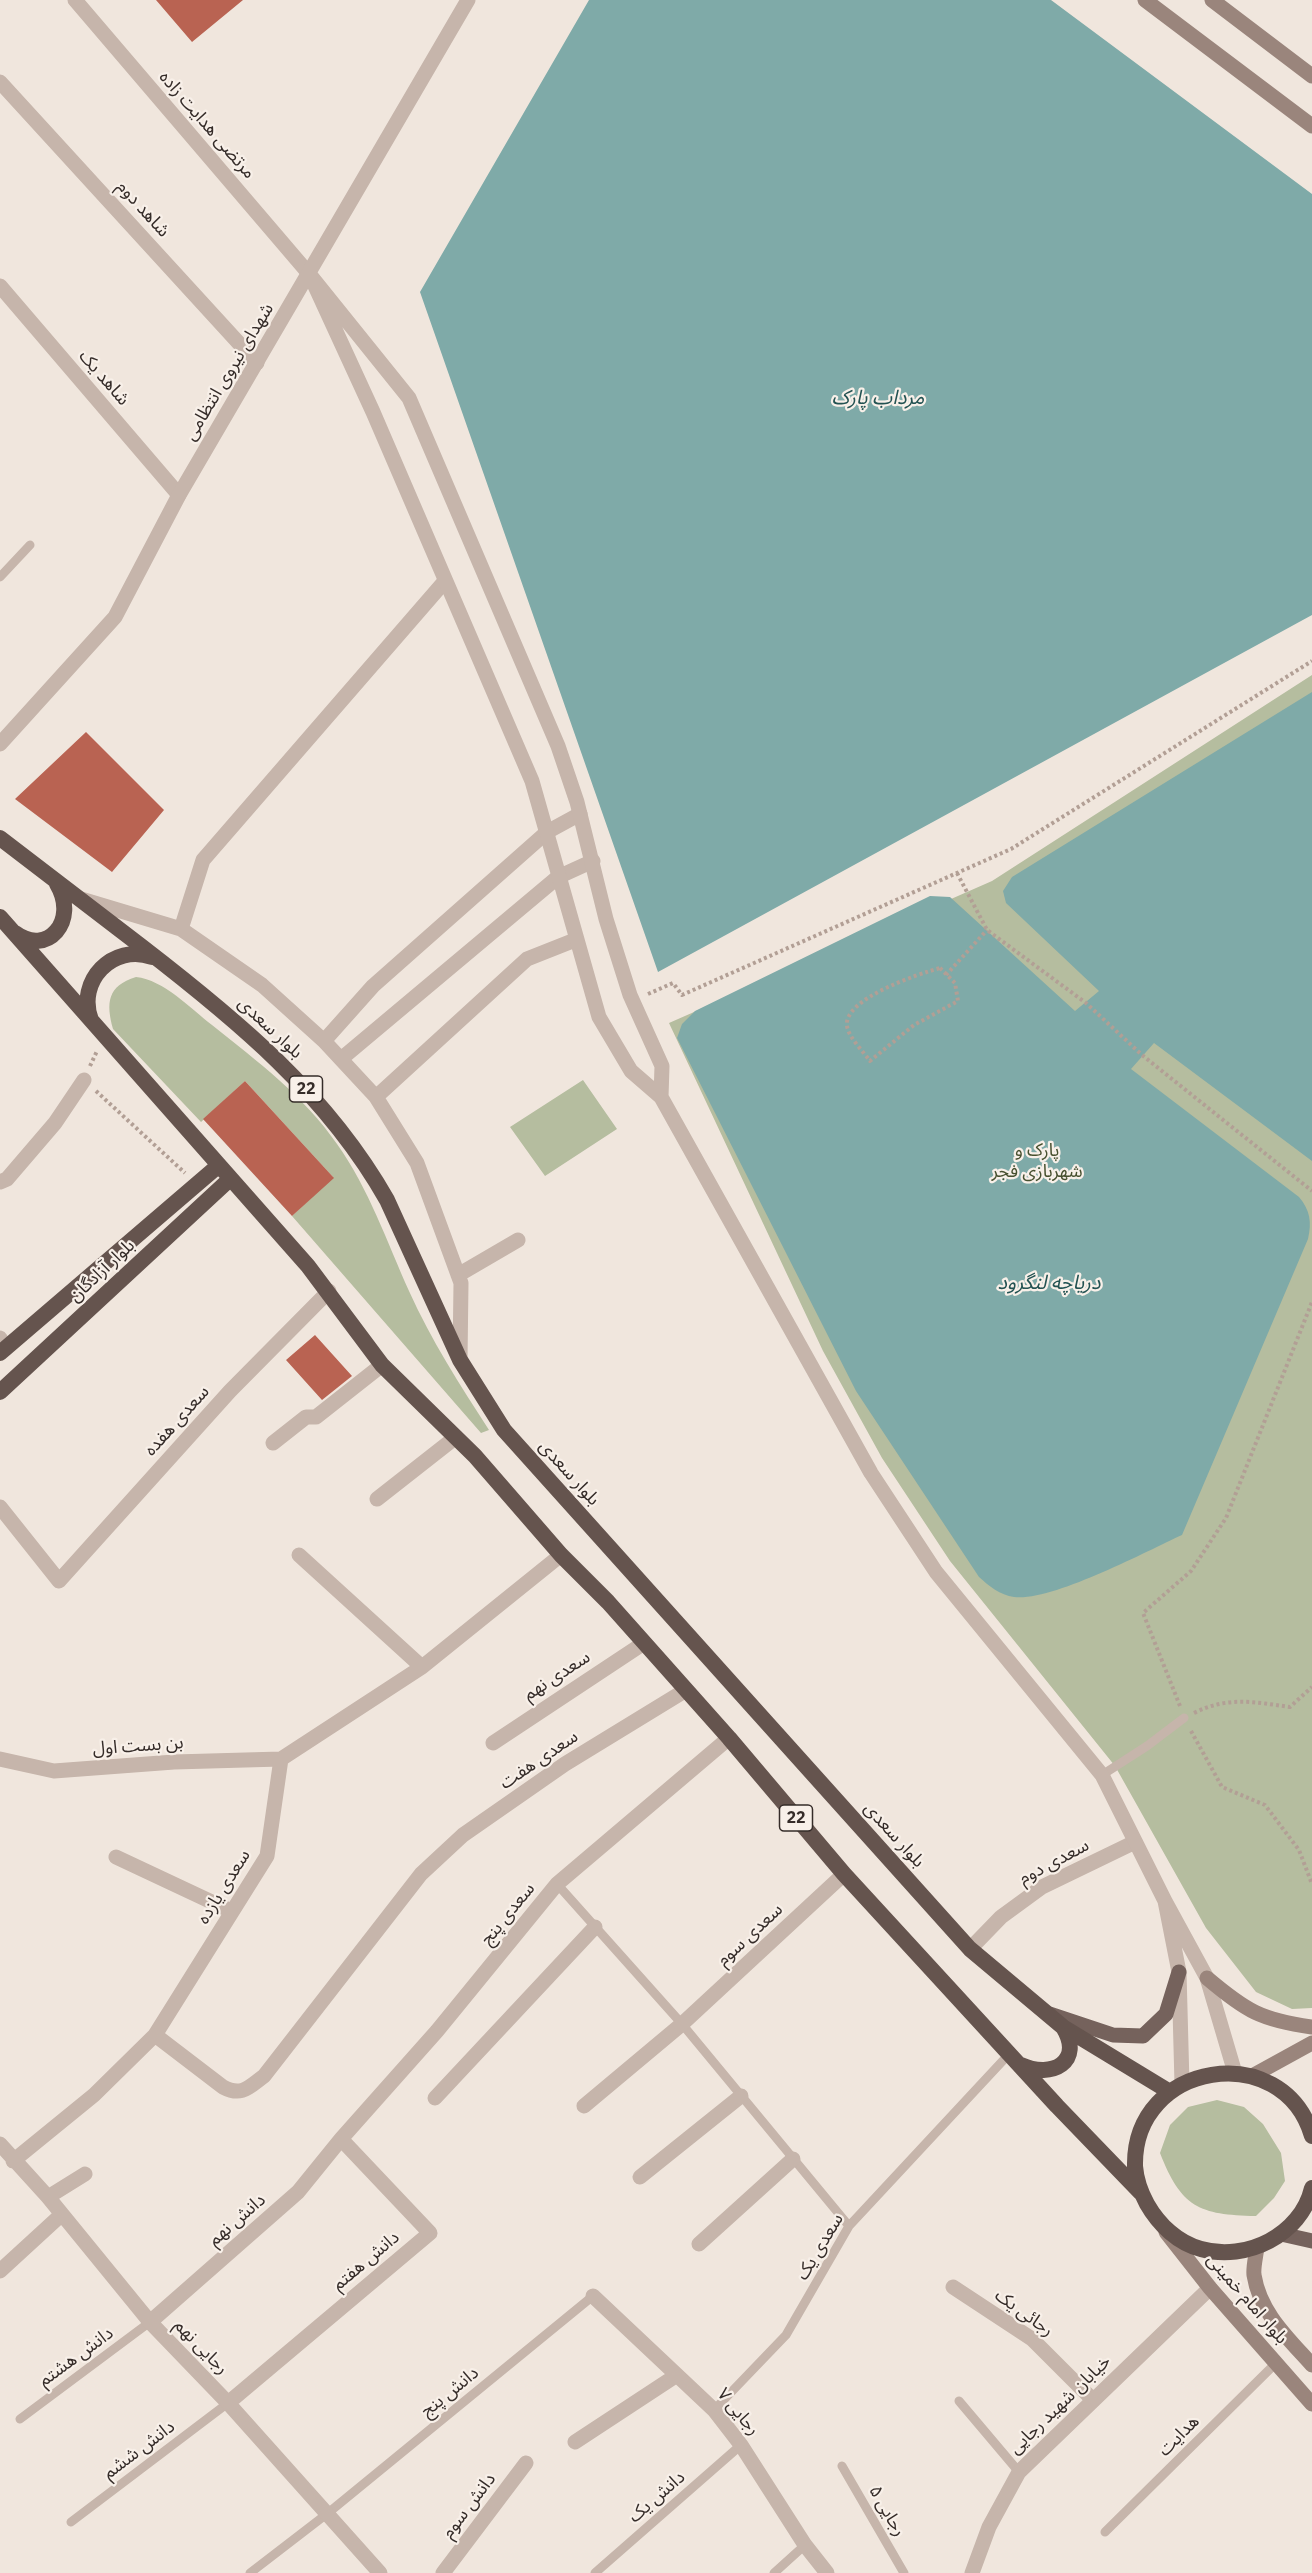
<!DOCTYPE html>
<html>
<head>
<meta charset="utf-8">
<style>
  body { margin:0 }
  canvas { display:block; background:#f0e6dd }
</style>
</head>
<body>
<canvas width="1312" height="2573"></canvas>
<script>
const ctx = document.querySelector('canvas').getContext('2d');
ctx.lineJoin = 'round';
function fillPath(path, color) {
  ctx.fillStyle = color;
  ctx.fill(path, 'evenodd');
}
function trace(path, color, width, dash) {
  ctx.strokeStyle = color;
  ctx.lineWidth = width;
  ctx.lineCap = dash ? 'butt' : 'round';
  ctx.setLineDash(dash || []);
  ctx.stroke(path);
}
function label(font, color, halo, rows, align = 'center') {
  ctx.font = font + ' "IBM Plex Sans","Noto Sans Arabic",sans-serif';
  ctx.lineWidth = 4.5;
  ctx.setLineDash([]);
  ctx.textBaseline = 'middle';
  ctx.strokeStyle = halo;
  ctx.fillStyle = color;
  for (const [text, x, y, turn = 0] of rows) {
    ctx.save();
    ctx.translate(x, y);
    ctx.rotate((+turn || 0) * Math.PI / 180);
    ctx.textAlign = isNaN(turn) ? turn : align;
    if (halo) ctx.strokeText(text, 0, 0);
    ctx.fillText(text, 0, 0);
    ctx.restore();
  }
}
const green = new Path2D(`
  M1312 675V2008L1292 2009 1256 1992 1206 1928 1115 1766 950 1561 882 1458 823 1351 669 1023 992 881Z
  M136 977C164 980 190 1008 212 1025 257 1061 304 1096 337 1144 369 1189 387 1242 409 1291 431 1340 460 1385 489 1430L481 1433 292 1216 333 1177 245 1081 201 1122 113 1029C106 1003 107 986 136 977Z
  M583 1080 617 1129 545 1176 510 1127Z
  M1217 2100 1244 2107 1263 2124 1281 2153 1285 2181 1274 2198 1256 2216C1199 2215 1181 2207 1160 2153L1170 2125 1188 2107Z`);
const water = new Path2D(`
  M589 0H1051L1312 194V615L658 972 420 292Z
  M1312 692V1161L1154 1043 1131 1069 1299 1197C1310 1210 1312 1222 1308 1239L1182 1535C1145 1552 1051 1602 1014 1597 1000 1595 989 1586 979 1577L856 1391 677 1038 682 1024 695 1011 930 896 950 897 1075 1011 1099 991 1006 903 1003 891 1012 877Z`);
const building = new Path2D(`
  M156 0H243L192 42Z
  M86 732 164 810 112 872 15 799Z
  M245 1081 334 1178 292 1216 203 1119Z
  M315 1335 352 1376 322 1400 286 1360Z`);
const path = new Path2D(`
  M957 873 987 930 1086 1003 1142 1055 1312 1191
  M940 968 955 983 958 1001 914 1025 870 1061C863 1051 849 1038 847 1026 843 999 918 974 940 968Z
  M946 975 987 930
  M648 994 673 983 682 995 1011 849 1312 661
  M90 1066 97 1051
  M96 1091 185 1173
  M1180 1706 1143 1613 1191 1571 1226 1518 1312 1302
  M1194 1713C1228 1696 1254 1702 1290 1707L1312 1687
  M1191 1731 1222 1787 1265 1805 1299 1850 1312 1884`);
const service = new Path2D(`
  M0 577 30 545
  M1102 1775 1147 1746 1184 1718
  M557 1884 682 2024 849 2226
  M959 2401 1019 2472
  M714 2410 786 2335 849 2226 1010 2053
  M20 2419 150 2322
  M842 2466 904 2573
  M71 2522 228 2403
  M1105 2532 1276 2363
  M250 2573 328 2513 593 2296
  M595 2573 741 2445
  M774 2573 805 2545`);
const minor = new Path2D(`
  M75 0 310 275
  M0 82 257 363
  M0 286 179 495
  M81 899 181 929 262 985 324 1041 376 1097
  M181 929 203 860 445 581
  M324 1041 373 986 547 832 580 814
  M341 1059 558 877 593 861
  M0 1182 7 1179 55 1123 84 1080
  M458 1275 518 1240
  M0 1338 6 1348
  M460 1360 461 1283 417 1163 376 1097 527 959 575 940
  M273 1443 306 1417H316L382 1365
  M377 1499 456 1437
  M0 1507 59 1581 230 1391 329 1291
  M299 1555 422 1667
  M493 1743 644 1643
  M0 1759 54 1771 174 1762 281 1759
  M116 1857 231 1911
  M970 1949 1001 1917 1042 1887 1135 1842
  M155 2035 223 2087C242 2097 249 2087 264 2076L421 1874 463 1835 565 1764 686 1690
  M435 2098 595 1927
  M584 2106 682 2024 844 1874
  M0 2144 48 2197 150 2322 228 2403 380 2573
  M13 2161 94 2095 155 2035 267 1856 281 1759 422 1667 561 1555
  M640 2177 741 2096
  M48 2197 85 2174
  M699 2244 793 2159
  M0 2271 61 2215
  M953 2287 1032 2339 1093 2400
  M593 2296 714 2410 741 2445 805 2545 827 2573
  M150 2322 298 2192 341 2139 437 2031 557 1884 729 1738
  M228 2403 430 2233 341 2139
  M575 2442 677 2375
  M443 2573 526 2463`);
const tertiary = new Path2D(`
  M310 275 409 398 558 746 577 802 606 919 630 995 662 1066 661 1097 631 1071 599 1017 532 781 373 412Z
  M0 744 115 617 179 495 468 0
  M661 1097 871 1473 936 1572 1102 1775 1165 1901
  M1182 2084 1179 1972 1165 1901 1207 1978 1235 2073
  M972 2573 989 2527 1019 2472 1210 2288`);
const secondary = new Path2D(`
  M1145 0 1312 126
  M1212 0 1312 76
  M1207 1978C1246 2011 1261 2020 1312 2027
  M1252 2076 1312 2043
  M1166 2232 1210 2288 1312 2404
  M1257 2247C1256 2256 1253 2267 1254 2275 1260 2313 1288 2338 1312 2365`);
const primary = new Path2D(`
  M1050 2014 1113 2035 1143 2036 1166 2014 1179 1972
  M1281 2234 1312 2241`);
const trunk = new Path2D(`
  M0 838C47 874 94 910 141 946 237 1020 327 1094 387 1200L460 1360 504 1430 970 1949 1063 2027 1170 2092
  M0 917 308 1266 382 1365 475 1456 561 1555 608 1602 729 1738 844 1874 1057 2106 1141 2193
  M15 933C47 957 79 921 57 884
  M91 1020C76 981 113 943 152 957
  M0 1353 218 1166
  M0 1392 230 1179
  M1021 2065C1052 2079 1084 2062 1063 2027
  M1312 2136C1283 2038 1133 2061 1135 2166 1136 2179 1141 2193 1147 2204 1159 2225 1178 2243 1201 2249 1246 2262 1301 2235 1312 2188`);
const shields = [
  [306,1089,33],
  [796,1818,33]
];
const shieldNames = [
  ["22",306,1089],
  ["22",796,1818]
];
const streetNames = [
  ["مرتضی هدایت زاده",207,125,49],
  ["شاهد دوم",143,209,48],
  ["شهدای نیروی انتظامی",229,372,-59],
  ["شاهد یک",104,378,49],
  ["بلوار سعدی",270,1028,43],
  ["بلوار آزادگان",102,1271,-43],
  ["سعدی هفده",177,1421,-48],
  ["بلوار سعدی",569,1473,48],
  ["سعدی نهم",557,1676,-33],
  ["بن بست اول",138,1746,-4],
  ["سعدی هفت",539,1760,-34],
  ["بلوار سعدی",894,1835,48],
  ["سعدی دوم",1054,1862,-28],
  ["سعدی یازده",224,1887,-58],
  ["سعدی پنج",508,1914,-51],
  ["سعدی سوم",750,1935,-43],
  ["دانش نهم",237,2220,-41],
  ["سعدی یک",820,2247,-59],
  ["دانش هفتم",366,2261,-40],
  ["بلوار امام خمینی",1247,2299,49],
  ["رجائی یک",1024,2313,36],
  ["رجایی نهم",201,2347,46],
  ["دانش هشتم",76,2357,-36],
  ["دانش پنج",450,2392,-39],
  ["خیابان شهید رجایی",1060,2405,-44],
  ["رجایی ۷",738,2412,50],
  ["هدایت",1179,2436,-45],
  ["دانش ششم",139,2450,-37],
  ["دانش یک",657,2497,-41],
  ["دانش سوم",469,2506,-53],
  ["رجایی ۵",887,2511,60]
];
const parkNames = [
  ["پارک و",1037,1151],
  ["شهربازی فجر",1037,1172]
];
const waterNames = [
  ["مرداب پارک",878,398],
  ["دریاچه لنگرود",1049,1283]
];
fillPath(green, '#b5bd9f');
fillPath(water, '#7faaa8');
fillPath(building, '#b96352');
trace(path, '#b29f95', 4, [3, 3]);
trace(service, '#c6b5ab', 9);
trace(minor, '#c6b5ab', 15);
trace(tertiary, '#c6b5ab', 15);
trace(secondary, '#9a857c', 15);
trace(primary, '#75625c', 15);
trace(trunk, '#65544e', 16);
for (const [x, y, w] of shields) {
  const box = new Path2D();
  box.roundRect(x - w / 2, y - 13, w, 26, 4.5);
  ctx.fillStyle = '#f8f0e9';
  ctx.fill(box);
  trace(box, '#352c29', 1.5);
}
label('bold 16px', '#352c29', null, shieldNames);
label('18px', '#352c29', '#f8f0e9', streetNames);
label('18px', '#47502f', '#f8f0e9', parkNames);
label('italic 20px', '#235252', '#f8f0e9', waterNames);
</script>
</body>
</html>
